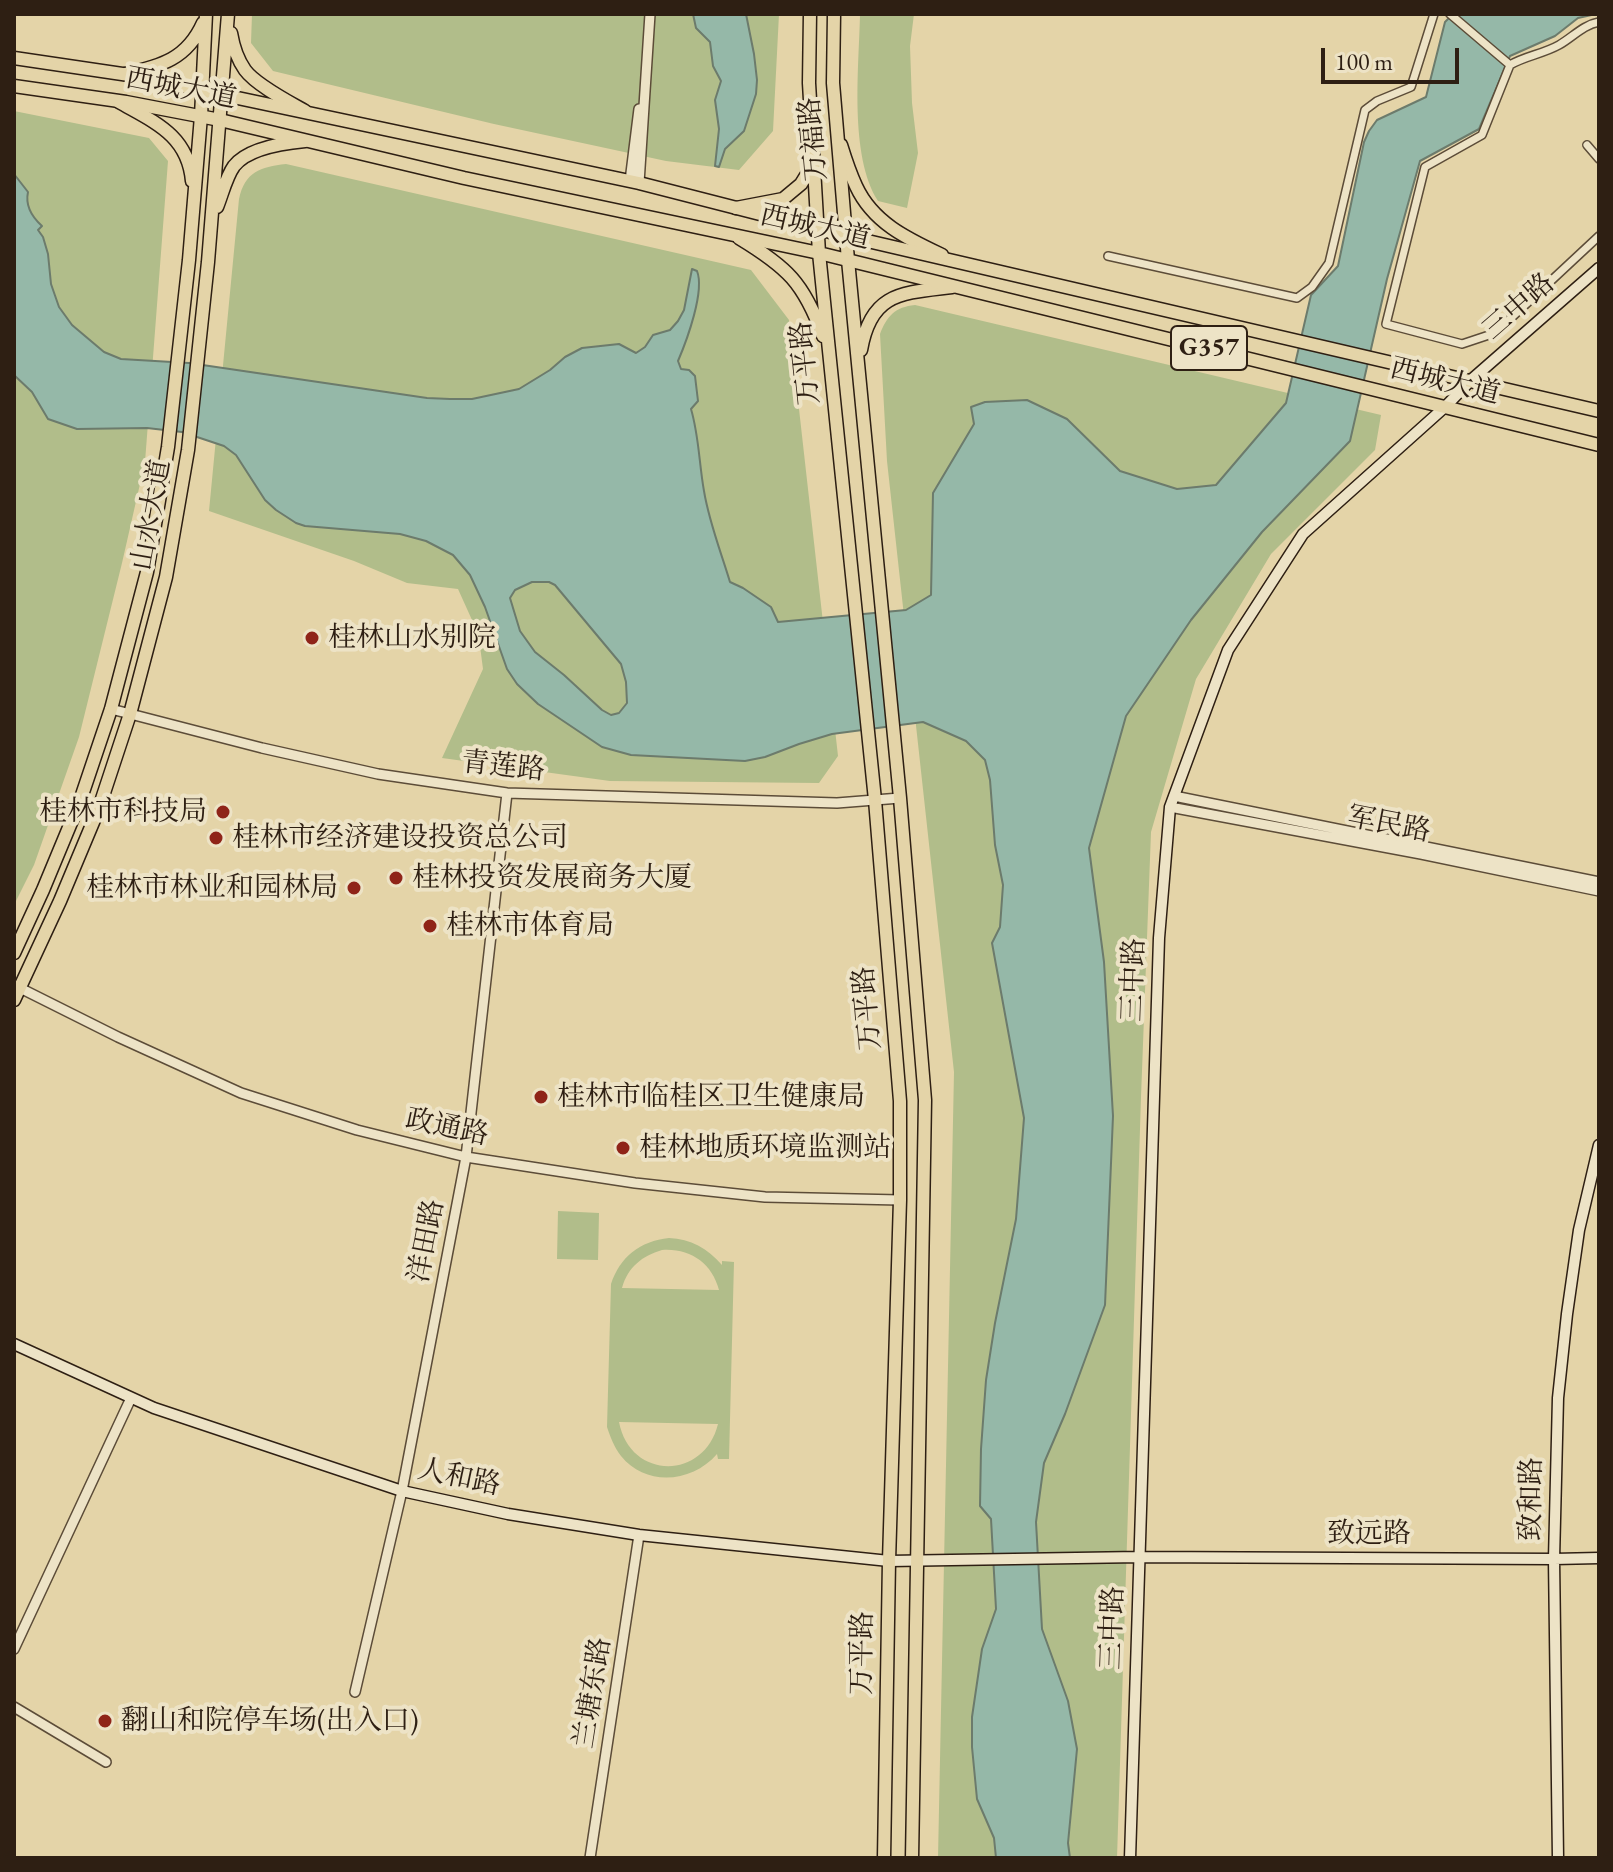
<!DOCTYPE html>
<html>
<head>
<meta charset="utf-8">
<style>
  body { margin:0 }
  #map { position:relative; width:1613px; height:1872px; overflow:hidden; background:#e4d4a8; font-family:"EB Garamond",serif }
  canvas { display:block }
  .frame { position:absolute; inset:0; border:16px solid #2e1f13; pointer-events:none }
  .scale { position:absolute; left:1321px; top:48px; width:138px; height:36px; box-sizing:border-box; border:4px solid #2e1f13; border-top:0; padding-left:10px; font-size:24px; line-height:28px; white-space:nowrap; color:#2e1f13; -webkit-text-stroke:6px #ede3c6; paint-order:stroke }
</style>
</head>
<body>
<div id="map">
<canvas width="1613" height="1872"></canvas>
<div class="frame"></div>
<div class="scale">100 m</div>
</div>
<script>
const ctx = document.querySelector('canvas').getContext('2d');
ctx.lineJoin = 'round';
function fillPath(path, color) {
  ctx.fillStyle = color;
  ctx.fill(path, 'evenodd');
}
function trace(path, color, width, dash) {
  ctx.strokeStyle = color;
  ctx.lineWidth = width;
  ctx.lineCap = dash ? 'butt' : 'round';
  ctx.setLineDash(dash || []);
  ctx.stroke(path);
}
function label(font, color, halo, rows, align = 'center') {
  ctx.font = font + ' "EB Garamond","Noto Serif SC",serif';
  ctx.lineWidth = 8;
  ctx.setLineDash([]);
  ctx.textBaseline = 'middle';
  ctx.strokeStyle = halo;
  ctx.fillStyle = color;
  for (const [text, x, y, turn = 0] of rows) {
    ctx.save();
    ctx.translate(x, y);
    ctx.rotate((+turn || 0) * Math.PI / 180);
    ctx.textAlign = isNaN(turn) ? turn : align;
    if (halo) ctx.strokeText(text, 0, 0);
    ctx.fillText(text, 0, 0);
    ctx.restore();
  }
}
const green = new Path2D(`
  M252 14H779L773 131 739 170 666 161 494 124 273 71 251 43Z
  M860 14H914L910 46 912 103 918 153 907 208 878 201C849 155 859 68 860 14Z
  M14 111 149 138 168 161 145 462 122 563 79 737 34 865 14 905Z
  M286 164 751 270 789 320 838 756 819 783 610 781 442 758 483 669 480 646 472 620 458 589 407 583 354 561 209 511 239 199C245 172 260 167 286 164Z
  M915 305 1381 415 1375 450 1271 554 1196 679 1151 832 1141 1097 1117 1858H938L954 1072 887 461 880 334C887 316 895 307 915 305Z
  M558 1211 599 1213 598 1260 557 1259Z
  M669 1238C691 1239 707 1248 722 1265V1261L734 1262 729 1459H718L717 1454C692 1483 646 1487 621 1456 614 1447 610 1436 607 1427L611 1284C620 1257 640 1241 669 1238ZM662 1250C690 1248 712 1263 719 1290L622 1288C628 1267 642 1256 662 1250ZM619 1422 717 1424H718C704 1481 630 1480 619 1422Z`);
const water = new Path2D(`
  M693 14H746L754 54 757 80 756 94 744 131 725 149 719 167 715 166 719 129 715 100 721 81 713 66 710 42 696 28Z
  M1453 14H1596L1578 18 1555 36 1510 56 1479 129 1420 161 1387 279 1350 441 1262 532 1191 620 1126 716 1089 848 1104 962 1113 1116 1105 1305 1065 1414 1044 1463 1036 1522 1042 1629 1068 1701 1077 1749 1068 1843 1070 1858H996L994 1838 977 1799 972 1747V1717L982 1649 996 1609 991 1519 980 1506 981 1449 986 1380 995 1323 1016 1219 1024 1118 992 943 1000 927 1003 885 995 845 990 780 985 760 966 741 923 722 832 734 799 744 765 757 745 761 631 755 602 747 538 704 517 684 507 669 485 607 470 575 453 555 426 541 400 534 305 526 296 523 276 510 265 500 236 455 224 446 182 432 147 428 77 429 48 419 32 392 14 375V174L28 192C25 206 32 217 42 226L38 230 43 237 48 254 51 284 59 307 72 325 104 352 121 359 189 363 427 398 450 399H472L519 389 550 370 565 357 582 348 619 344 636 353 645 347 653 335 670 330 678 321 684 310 692 269 697 271C705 291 687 340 678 361L681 369 689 370 695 376 698 401 691 409C699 436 699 463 704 491 709 522 721 552 730 582L743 588 771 607 778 622 906 610 931 595 933 493 974 424 971 407 985 402 1027 400 1067 419 1120 471 1177 489 1216 485 1286 403 1311 295 1338 266 1364 142 1369 131 1377 120 1426 97 1445 22ZM532 582H549L555 585 621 664 626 682 627 703 619 713 611 715 602 710 564 675 535 652 520 631 510 598 515 590Z`);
const minor = new Path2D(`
  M1450 14 1510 65
  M1599 22C1583 25 1573 37 1559 45 1543 54 1525 56 1510 65L1482 135 1425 167 1386 324 1462 344 1495 333 1599 236
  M1587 145 1599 159
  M1108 256 1297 298 1312 287 1329 263 1365 110 1377 101 1411 87 1434 14`);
const tertiary = new Path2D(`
  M630 181 639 109
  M639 183 650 14
  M111 709 262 748 378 774 507 793 837 803 900 798
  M1174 796 1599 882
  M1170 807 1421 854 1599 891
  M14 985 118 1037 241 1093 357 1130 466 1157 635 1183 765 1197 900 1200
  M14 1649 131 1398
  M355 1692 402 1491 466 1157 507 793
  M14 1707 106 1762
  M590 1858 639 1535`);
const secondary = new Path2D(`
  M14 1344 154 1408 402 1491 508 1514 639 1535 889 1561 1139 1557 1554 1559 1599 1558
  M1130 1858 1159 938 1170 807 1228 650 1303 534 1446 406 1471 380 1599 268
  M1558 1858 1554 1559 1558 1398 1567 1314 1579 1230 1599 1145`);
const primary = new Path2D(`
  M231 33C233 45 238 60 245 70 256 85 289 102 305 111
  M125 74C161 66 187 59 203 23
  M119 102C154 122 188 135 192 181
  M841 145C845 158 850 173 856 186 873 223 908 239 942 255
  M217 207C222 195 226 177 234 166 248 148 284 143 305 141
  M736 208 783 199 801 184 814 163
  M739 238C787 267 804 283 823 336
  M819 253 875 800 900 1101V1200L889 1561 884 1858
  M848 260 900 798 925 1100 912 1858
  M861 350C871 292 902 293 952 287
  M14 953 43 890 80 801 111 709 147 572 168 447 189 260 201 116 206 14
  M14 1000 60 901 99 808 130 714 166 577 188 450 208 262 228 14`);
const trunk = new Path2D(`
  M810 14 809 83 819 253
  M834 14 833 83 848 260
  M14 58 129 75 639 183 846 236 1599 411
  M14 86 126 102 220 120 464 178 819 253 1599 445`);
const markers = [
  [312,638,8,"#8f2418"],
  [223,812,8,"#8f2418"],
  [216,838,8,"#8f2418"],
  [396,878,8,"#8f2418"],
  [354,888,8,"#8f2418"],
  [430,926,8,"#8f2418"],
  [541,1097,8,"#8f2418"],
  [623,1148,8,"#8f2418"],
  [105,1721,8,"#8f2418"]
];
const shields = [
  [1209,348,76]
];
const shieldNames = [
  ["G357",1209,348]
];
const streetNames = [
  ["西城大道",181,89,11],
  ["万福路",814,139,-95],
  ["西城大道",815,228,13],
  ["三中路",1519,307,-41],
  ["万平路",806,363,-96],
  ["西城大道",1445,382,14],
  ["山水大道",152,515,-80],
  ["青莲路",503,767,6],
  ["军民路",1389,825,11],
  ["三中路",1134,980,-88],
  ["万平路",868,1008,-95],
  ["政通路",447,1128,12],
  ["洋田路",427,1241,-79],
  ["人和路",459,1478,12],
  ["致和路",1532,1499,-89],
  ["致远路",1369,1534],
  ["三中路",1113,1628,-88],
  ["万平路",863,1653,-89],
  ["兰塘东路",593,1693,-81]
];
const poiNames = [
  ["桂林山水别院",328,638],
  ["桂林市科技局",207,812,"right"],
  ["桂林市经济建设投资总公司",232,838],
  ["桂林投资发展商务大厦",412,878],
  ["桂林市林业和园林局",338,888,"right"],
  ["桂林市体育局",446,926],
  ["桂林市临桂区卫生健康局",557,1097],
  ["桂林地质环境监测站",639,1148],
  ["翻山和院停车场(出入口)",121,1721]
];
fillPath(green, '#b1bd8a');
fillPath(water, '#95b8a8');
trace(water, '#6c7b6c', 2);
trace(minor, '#5c4c38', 10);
trace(tertiary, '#5c4c38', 12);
trace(secondary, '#2e1f13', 13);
trace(primary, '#2e1f13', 15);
trace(trunk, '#2e1f13', 15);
trace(minor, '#ede3c6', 7);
trace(tertiary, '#ede3c6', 9);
trace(secondary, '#ede3c6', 10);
trace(primary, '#e4d4a8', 12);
trace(trunk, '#e4d4a8', 12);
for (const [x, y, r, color] of markers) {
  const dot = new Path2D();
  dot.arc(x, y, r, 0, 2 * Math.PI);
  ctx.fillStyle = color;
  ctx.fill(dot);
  trace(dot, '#ede3c6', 3);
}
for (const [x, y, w] of shields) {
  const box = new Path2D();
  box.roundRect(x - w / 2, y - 22, w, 44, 6);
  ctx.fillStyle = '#ede3c6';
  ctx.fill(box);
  trace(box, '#2e1f13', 2);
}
label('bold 26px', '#2e1f13', null, shieldNames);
label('28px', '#2e1f13', '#ede3c6', streetNames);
label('28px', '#2e1f13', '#ede3c6', poiNames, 'left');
</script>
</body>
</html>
